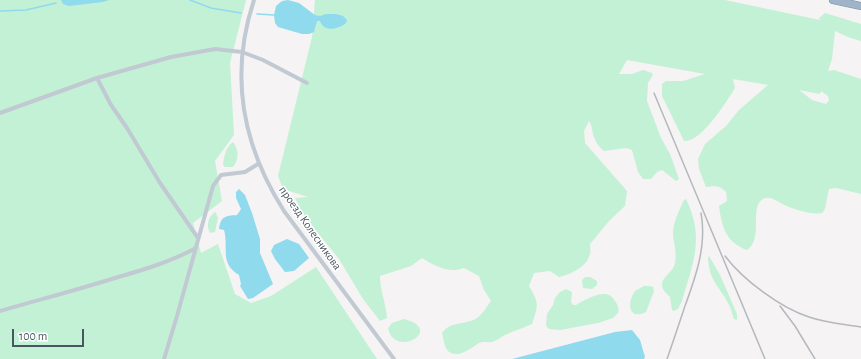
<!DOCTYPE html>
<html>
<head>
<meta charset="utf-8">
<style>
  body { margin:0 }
  #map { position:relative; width:861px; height:359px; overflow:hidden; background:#f5f3f3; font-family:"Alegreya Sans",sans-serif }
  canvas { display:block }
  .scale { position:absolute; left:12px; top:329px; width:72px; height:18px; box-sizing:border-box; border:2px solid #4a5661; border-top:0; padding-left:5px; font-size:12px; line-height:14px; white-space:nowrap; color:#4a5661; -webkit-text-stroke:3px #fff; paint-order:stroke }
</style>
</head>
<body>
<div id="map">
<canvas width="861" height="359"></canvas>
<div class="scale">100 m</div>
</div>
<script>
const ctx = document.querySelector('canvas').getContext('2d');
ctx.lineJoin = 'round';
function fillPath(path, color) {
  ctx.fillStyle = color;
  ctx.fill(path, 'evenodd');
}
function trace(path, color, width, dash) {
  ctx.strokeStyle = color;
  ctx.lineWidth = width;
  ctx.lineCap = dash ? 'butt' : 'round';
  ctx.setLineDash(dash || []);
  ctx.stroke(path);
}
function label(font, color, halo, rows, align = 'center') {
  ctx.font = font + ' "Alegreya Sans",sans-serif';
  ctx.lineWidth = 3;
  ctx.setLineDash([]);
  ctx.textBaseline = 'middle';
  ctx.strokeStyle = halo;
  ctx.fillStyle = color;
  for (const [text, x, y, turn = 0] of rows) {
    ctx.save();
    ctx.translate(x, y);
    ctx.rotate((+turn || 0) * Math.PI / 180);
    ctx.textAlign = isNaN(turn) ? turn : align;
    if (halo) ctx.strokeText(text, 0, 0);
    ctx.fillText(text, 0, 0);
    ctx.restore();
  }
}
const green = new Path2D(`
  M0 0H246L230 63 234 135 215 161 222 201 193 223 201 253 218 244 235 294 251 303 271 296 316 267 377 359H0Z
  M315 0H725L820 20 819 18 825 13 861 24V41L848 37 835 31 832 59 828 71 834 70 861 79V194L836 188 829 189C827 195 826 210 823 212 818 217 793 209 787 206 781 204 772 196 765 198 747 205 765 238 747 250 726 242 722 228 719 206L727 201 726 192C719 185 715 186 706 187L699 169 698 159 705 144 726 126 739 110 768 85 733 79 735 88C727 101 701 143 684 141L662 96V84L666 81H683L705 74 627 60 619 74H632L643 70 652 73 653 75 648 83 647 101 661 138 670 154 679 179 676 181 662 170 657 172 651 179H643L638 172 632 150 626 148 604 151C599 147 595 141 593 134 592 129 592 126 589 121L584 131 585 143 627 191 625 206 610 220 590 244C590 247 591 251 590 254 587 267 571 274 559 277L550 271 534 273 529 286C540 304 538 306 532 324 522 329 512 331 503 336 499 338 496 341 492 342 488 343 484 341 479 343 471 348 461 357 451 353 444 350 444 340 442 333 450 321 466 325 477 318 483 314 487 306 491 301L484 290 479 276 464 268C449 274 435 266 422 258L411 266 380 276C380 290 386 304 387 318L380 321 363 299 339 259 305 217 295 198 308 197 283 189 278 176 312 37ZM799 90 820 94 821 91 828 96 829 100 826 104 812 100Z
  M233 142C239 149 239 160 233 167H225L223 165C224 156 226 147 233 142Z
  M686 199C705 238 693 263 682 301L678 309 674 311 672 310 670 297C666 293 662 290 662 284 662 277 674 271 675 263 677 254 674 244 673 235 673 222 679 211 684 200Z
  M215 212 216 213 218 218 215 232 210 233C206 225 208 217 215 212Z
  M709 256 720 275 737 314V320L734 319C732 314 731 308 728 303 718 284 709 281 708 257Z
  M585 277H590L597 281V285L592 289 583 288 582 280Z
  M644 286H650L653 287 654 291 646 312C628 321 627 302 635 291Z
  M566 289 572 292 571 302 573 305H576C587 299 607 286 615 301 618 305 619 308 618 313L613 318 598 323 560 330 549 329 546 326 547 314 553 305 555 298 560 292Z
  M404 319C446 330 394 359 388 328L392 323Z`);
const water = new Path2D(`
  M61 0H109L103 2 69 6 63 4Z
  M288 0 299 3 315 15 320 16 326 14H336L343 16 347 20 346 23C339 29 324 33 320 21H317L314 32 309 34H302L278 27 275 23 274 15 276 6 282 1Z
  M239 189 245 195 252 213 260 239V253L273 284 253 298 248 299 240 286 241 284 239 275C219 263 229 248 224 230L219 229C221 216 225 216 237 215L241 209 236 198V192Z
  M287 239 299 244 309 258 294 271 285 272 275 259 271 251 274 245Z
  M632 330 640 340 645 357 644 359H512L615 332Z`);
const stream = new Path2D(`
  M190 0 211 8 241 13
  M0 11 26 10 56 3
  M257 14 274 15`);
const minor = new Path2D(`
  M254 0C229 75 242 145 284 211L394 359
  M97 78 111 105 127 128 160 183 198 238
  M0 113 97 78 171 57 215 49 242 52 263 60 307 83
  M0 311C38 300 77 290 115 278 143 270 170 262 196 248
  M164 359 177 316 213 186 221 175 245 172 258 164`);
const trunk = new Path2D(`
  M833 0 861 6`);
const rail = new Path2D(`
  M654 93 765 359
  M725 256C743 280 781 308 809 317 826 323 844 324 861 327
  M780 306 795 326 815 359
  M667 359C673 342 679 324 685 306 696 276 707 245 701 213`);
const streetNames = [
  ["проезд Колесникова",310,228,55]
];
fillPath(green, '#c3f1d5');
fillPath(water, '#90daee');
trace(stream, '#90daee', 1.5);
trace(trunk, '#7690ad', 8);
trace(minor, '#c1cad2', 4);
trace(trunk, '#9fb4c9', 7);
trace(rail, '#b5b8bd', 1.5);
label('12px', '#4a5661', '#fff', streetNames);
</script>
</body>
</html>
